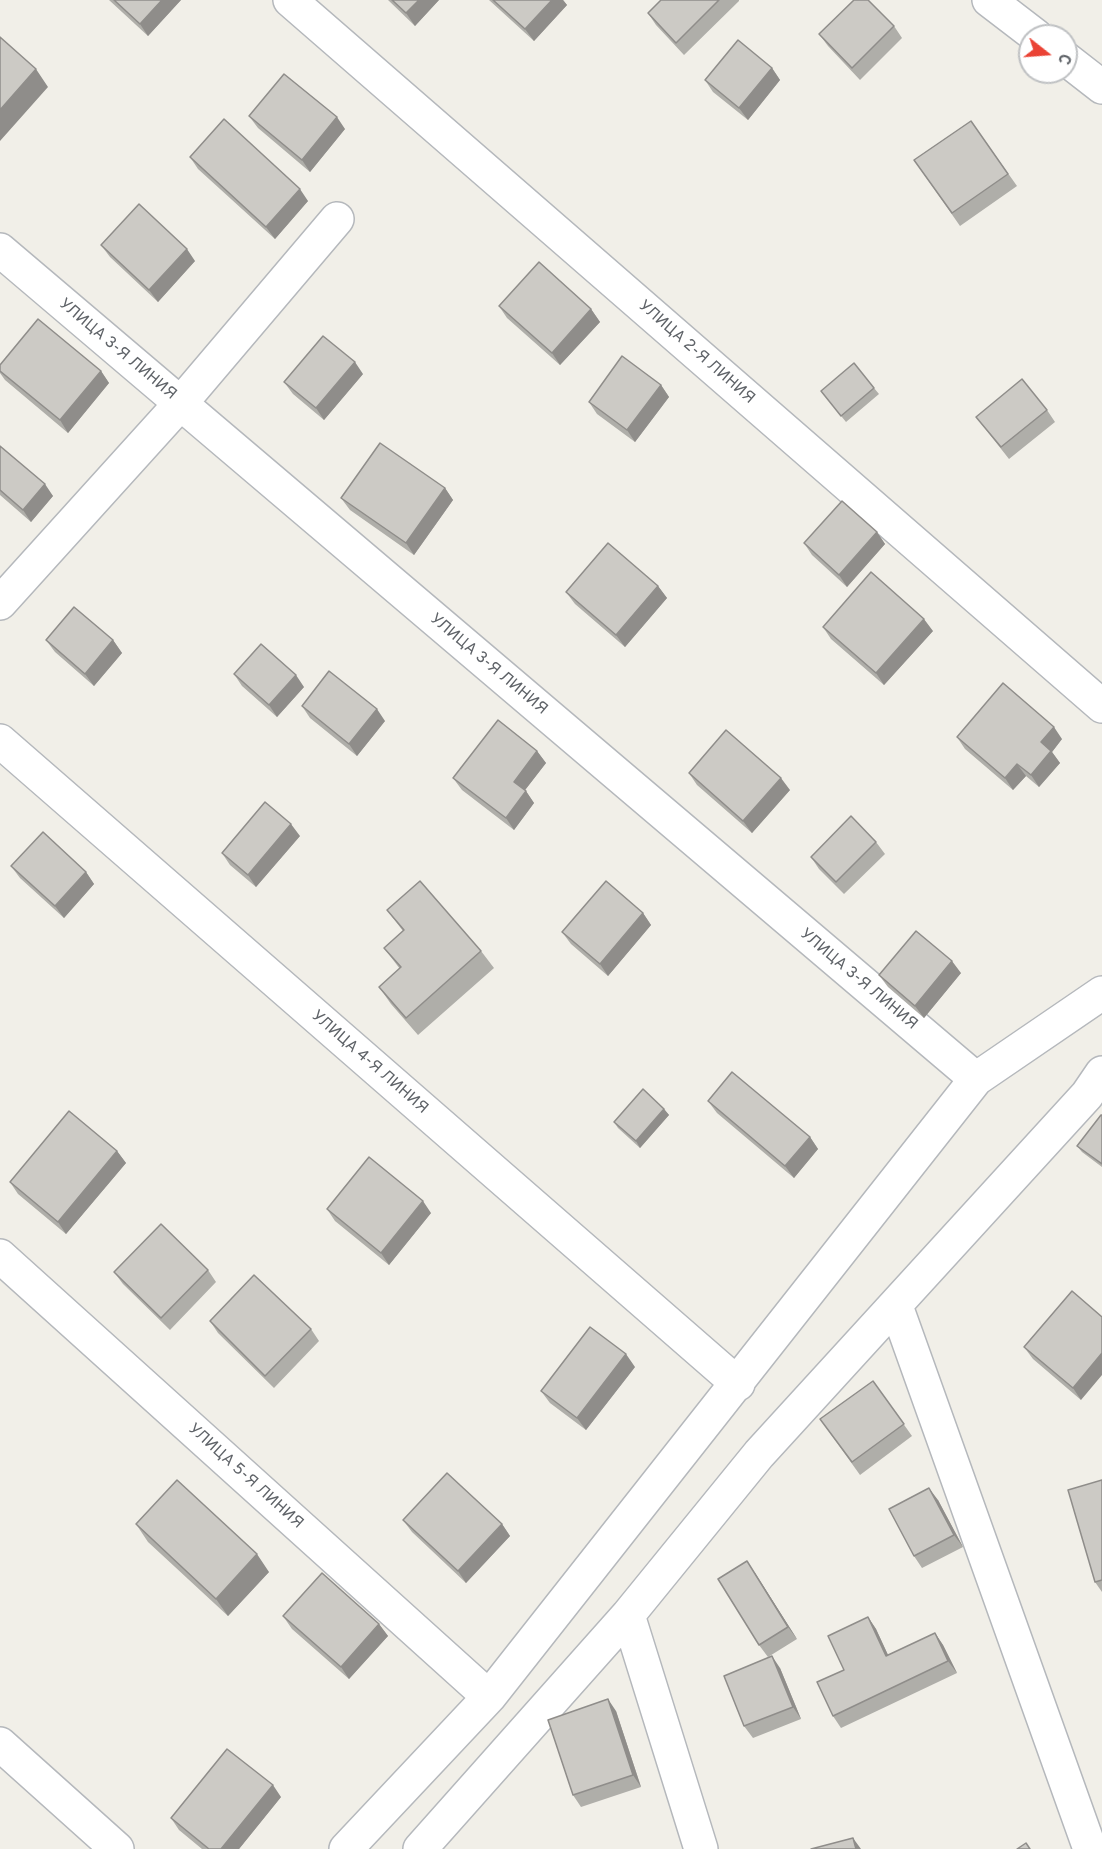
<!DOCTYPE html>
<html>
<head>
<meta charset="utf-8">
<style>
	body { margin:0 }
	#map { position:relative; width:1102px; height:1849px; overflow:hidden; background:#f1efe8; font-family:Overpass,sans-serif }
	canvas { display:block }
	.north { position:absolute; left:1018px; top:24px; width:60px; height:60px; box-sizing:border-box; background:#fff; border:2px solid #bfc1c3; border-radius:50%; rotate:107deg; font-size:16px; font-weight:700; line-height:24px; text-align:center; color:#5f6368 }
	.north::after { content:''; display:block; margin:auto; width:21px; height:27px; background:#ea4335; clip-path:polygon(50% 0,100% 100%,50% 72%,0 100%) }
</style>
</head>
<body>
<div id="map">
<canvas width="1102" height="1849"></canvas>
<div class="north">С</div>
</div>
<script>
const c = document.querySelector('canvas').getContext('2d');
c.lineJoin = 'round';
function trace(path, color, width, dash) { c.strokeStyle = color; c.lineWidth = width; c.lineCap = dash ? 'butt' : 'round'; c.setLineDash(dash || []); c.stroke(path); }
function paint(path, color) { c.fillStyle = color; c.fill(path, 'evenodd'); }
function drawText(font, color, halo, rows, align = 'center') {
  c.font = font + ' Overpass,sans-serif'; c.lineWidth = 5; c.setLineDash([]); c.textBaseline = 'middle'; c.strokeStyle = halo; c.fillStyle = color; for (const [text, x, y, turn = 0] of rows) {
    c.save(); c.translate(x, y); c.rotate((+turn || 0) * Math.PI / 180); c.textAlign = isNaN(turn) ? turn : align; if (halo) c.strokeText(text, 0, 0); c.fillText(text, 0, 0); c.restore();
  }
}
const minor = new Path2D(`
	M 290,0 L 1102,706
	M 989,0 L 1036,36
	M 1066,59 L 1102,87
	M 0,250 L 976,1079
	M 0,603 L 180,404 L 337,219
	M 0,741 L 738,1384
	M 0,1256 L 489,1697
	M 896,1306 L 1090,1849
	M 628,1615 L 701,1849
	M 0,1744 L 117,1849
	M 346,1849 L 489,1697 L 976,1079 L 1102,993
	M 420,1849 L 628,1615 L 759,1454 L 1087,1095 L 1102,1073`);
const wall = new Path2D(`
	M 109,0 L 181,0 L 148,36 Z
	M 388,0 L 439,0 L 415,26 Z
	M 489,0 L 563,0 L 567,5 L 534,41 Z
	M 661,0 L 739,0 L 739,1 L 684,55 L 656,25 L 648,13 Z
	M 894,26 L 902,38 L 860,80 L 828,46 L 819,34 Z
	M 772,68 L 780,80 L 748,120 L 713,92 L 705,80 Z
	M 249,116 L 345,129 L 310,172 L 258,128 Z
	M 971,121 L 1017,186 L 960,226 L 914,160 Z
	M 190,157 L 308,201 L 275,239 L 198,169 Z
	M 101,245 L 195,261 L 158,302 L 110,257 Z
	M 499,306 L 591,309 L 600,322 L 560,365 L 507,318 Z
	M 0,365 L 101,371 L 109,383 L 68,433 L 5,380 L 0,373 Z
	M 363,374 L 324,420 L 293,394 L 284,382 Z
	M 661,385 L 669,397 L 635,442 L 597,414 L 589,402 Z
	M 874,388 L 879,394 L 846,422 L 821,391 Z
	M 1047,410 L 1055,422 L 1009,459 L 976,417 Z
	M 0,446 L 53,496 L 31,522 L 0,495 Z
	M 445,488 L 453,500 L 414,555 L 350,510 L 341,498 Z
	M 877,532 L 885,544 L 847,587 L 812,555 L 804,543 Z
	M 658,586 L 667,598 L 625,647 L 575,604 L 566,592 Z
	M 823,627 L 933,631 L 884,685 L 831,639 Z
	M 46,640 L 113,640 L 122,653 L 94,686 L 55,652 Z
	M 234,674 L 304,687 L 277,717 L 242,686 Z
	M 302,706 L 385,721 L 357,756 L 310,718 Z
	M 957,737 L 1062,739 L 1052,752 L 1060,763 L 1039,787 L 1026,776 L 1013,790 L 965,749 Z
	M 537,751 L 546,763 L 525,790 L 534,803 L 514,830 L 462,790 L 453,778 Z
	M 689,773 L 790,790 L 752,833 L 697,785 Z
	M 300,836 L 256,887 L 230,865 L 222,853 Z
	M 876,842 L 885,854 L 844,894 L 819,869 L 811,857 Z
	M 11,866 L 86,872 L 94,884 L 64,918 L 20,878 Z
	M 387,910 L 481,951 L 494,968 L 418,1035 L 391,1004 L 379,987 L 400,969 L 384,948 L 403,931 Z
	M 643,913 L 651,925 L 608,976 L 571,944 L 562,932 Z
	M 961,973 L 924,1018 L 888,987 L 879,975 Z
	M 708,1101 L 810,1137 L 818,1149 L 794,1178 L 717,1113 Z
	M 664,1109 L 669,1115 L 640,1148 L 618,1128 L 614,1122 Z
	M 1102,1115 L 1102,1167 L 1082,1152 L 1077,1146 Z
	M 117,1151 L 126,1163 L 66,1234 L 18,1194 L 10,1182 Z
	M 327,1209 L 431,1213 L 389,1265 L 335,1221 Z
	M 208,1270 L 216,1282 L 170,1330 L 123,1284 L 114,1272 Z
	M 1072,1291 L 1081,1400 L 1033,1359 L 1024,1347 Z
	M 210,1321 L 311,1329 L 319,1341 L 274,1388 L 218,1333 Z
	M 635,1367 L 586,1430 L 550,1403 L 541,1391 Z
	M 873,1381 L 912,1436 L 860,1475 L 820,1419 Z
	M 1102,1480 L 1102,1592 L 1095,1582 Z
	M 938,1500 L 963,1547 L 922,1568 L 914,1556 Z
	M 403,1520 L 502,1524 L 510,1536 L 466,1583 L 412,1532 Z
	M 136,1524 L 269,1572 L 228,1616 L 148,1542 Z
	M 755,1573 L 797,1639 L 768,1657 L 759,1645 Z
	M 283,1616 L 379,1624 L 388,1636 L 349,1679 L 292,1629 Z
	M 868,1617 L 876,1629 L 888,1655 L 935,1633 L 943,1645 L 957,1673 L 841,1728 L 833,1716 L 844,1670 Z
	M 780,1668 L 801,1719 L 753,1738 L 744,1726 Z
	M 616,1711 L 641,1787 L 581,1807 L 573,1795 Z
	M 281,1797 L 239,1849 L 202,1849 L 179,1830 L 171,1818 Z`);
const shadedWall = new Path2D(`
	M 162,0 L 181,0 L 148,36 L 140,24 Z
	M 419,0 L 439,0 L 415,26 L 406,13 Z
	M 552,0 L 563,0 L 567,5 L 534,41 L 525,29 Z
	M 772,68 L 780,80 L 748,120 L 739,108 Z
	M 36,69 L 48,87 L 0,141 L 0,110 Z
	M 337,117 L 345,129 L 310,172 L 302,160 Z
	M 300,189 L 308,201 L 275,239 L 266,227 Z
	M 187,249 L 195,261 L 158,302 L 149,290 Z
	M 591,309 L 600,322 L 560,365 L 552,353 Z
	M 355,362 L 363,374 L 324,420 L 316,408 Z
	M 101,371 L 109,383 L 68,433 L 60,420 Z
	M 661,385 L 669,397 L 635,442 L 627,430 Z
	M 45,484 L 53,496 L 31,522 L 23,510 Z
	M 445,488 L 453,500 L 414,555 L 406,543 Z
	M 877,532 L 885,544 L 847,587 L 839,575 Z
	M 658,586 L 667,598 L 625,647 L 616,635 Z
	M 924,619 L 933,631 L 884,685 L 876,673 Z
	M 113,640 L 122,653 L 94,686 L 85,674 Z
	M 296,675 L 304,687 L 277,717 L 269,705 Z
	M 377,709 L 385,721 L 357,756 L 349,744 Z
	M 1054,727 L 1062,739 L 1052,752 L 1060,763 L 1039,787 L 1031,775 L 1041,742 Z
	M 537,751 L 546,763 L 522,794 L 514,782 Z
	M 1017,764 L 1026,776 L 1013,790 L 1005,778 Z
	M 781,778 L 790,790 L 752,833 L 743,821 Z
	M 526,791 L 534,803 L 514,830 L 506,818 Z
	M 291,824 L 300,836 L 256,887 L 248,875 Z
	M 86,872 L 94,884 L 64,918 L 55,906 Z
	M 643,913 L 651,925 L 608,976 L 600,964 Z
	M 952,961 L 961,973 L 924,1018 L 915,1006 Z
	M 664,1109 L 669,1115 L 640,1148 L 636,1141 Z
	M 810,1137 L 818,1149 L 794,1178 L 785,1166 Z
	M 117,1151 L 126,1163 L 66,1234 L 58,1222 Z
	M 423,1201 L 431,1213 L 389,1265 L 381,1253 Z
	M 1102,1353 L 1102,1375 L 1081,1400 L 1073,1388 Z
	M 626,1354 L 635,1367 L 586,1430 L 577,1418 Z
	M 929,1488 L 938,1500 L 963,1547 L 954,1535 Z
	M 502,1524 L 510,1536 L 466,1583 L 458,1571 Z
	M 257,1554 L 269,1572 L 228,1616 L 216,1599 Z
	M 747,1561 L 755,1573 L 797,1639 L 788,1627 Z
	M 868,1617 L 876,1629 L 894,1668 L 886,1656 Z
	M 379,1624 L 388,1636 L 349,1679 L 341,1667 Z
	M 935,1633 L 943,1645 L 957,1673 L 948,1661 Z
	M 772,1656 L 780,1668 L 801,1719 L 793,1707 Z
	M 608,1699 L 616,1711 L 641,1787 L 633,1775 Z
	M 273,1785 L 281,1797 L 239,1849 L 221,1849 Z
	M 853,1838 L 861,1849 L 856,1849 Z`);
const building = new Path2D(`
	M 114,0 L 162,0 L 140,24 Z
	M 392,0 L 419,0 L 406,13 Z
	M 493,0 L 552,0 L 525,29 Z
	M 661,0 L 719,0 L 676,43 L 648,13 Z
	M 854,0 L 868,0 L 894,26 L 852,68 L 819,34 Z
	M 0,37 L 36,69 L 0,110 Z
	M 738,40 L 772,68 L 739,108 L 705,80 Z
	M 284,74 L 337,117 L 302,160 L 249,116 Z
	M 224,119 L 300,189 L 266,227 L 190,157 Z
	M 971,121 L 1008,174 L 952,213 L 914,160 Z
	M 139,204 L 187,249 L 149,290 L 101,245 Z
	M 539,262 L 591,309 L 552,353 L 499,306 Z
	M 38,319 L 101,371 L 60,420 L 0,371 L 0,365 Z
	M 323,336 L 355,362 L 316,408 L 284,382 Z
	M 622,356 L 661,385 L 627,430 L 589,402 Z
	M 854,363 L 874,388 L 841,416 L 821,391 Z
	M 1022,379 L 1047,410 L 1001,447 L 976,417 Z
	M 380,443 L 445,488 L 406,543 L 341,498 Z
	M 0,446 L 45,484 L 23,510 L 0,490 Z
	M 842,501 L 877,532 L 839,575 L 804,543 Z
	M 608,543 L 658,586 L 616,635 L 566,592 Z
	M 871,572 L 924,619 L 876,673 L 823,627 Z
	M 74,607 L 113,640 L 85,674 L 46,640 Z
	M 261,644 L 296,675 L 269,705 L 234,674 Z
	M 329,671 L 377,709 L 349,744 L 302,706 Z
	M 1003,683 L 1054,727 L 1041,742 L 1051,751 L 1031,775 L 1017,764 L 1005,778 L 957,737 Z
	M 498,720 L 537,751 L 514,782 L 526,791 L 506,818 L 453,778 Z
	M 726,730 L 781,778 L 743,821 L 689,773 Z
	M 265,802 L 291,824 L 248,875 L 222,853 Z
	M 851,816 L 876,842 L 836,882 L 811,857 Z
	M 43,832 L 86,872 L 55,906 L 11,866 Z
	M 420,881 L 481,951 L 406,1018 L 379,987 L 401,967 L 384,948 L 404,930 L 387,910 Z
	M 606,881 L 643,913 L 600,964 L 562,932 Z
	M 916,931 L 952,961 L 915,1006 L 879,975 Z
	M 732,1072 L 810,1137 L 785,1166 L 708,1101 Z
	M 643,1089 L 664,1109 L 636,1141 L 614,1122 Z
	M 69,1111 L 117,1151 L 58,1222 L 10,1182 Z
	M 1101,1115 L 1102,1115 L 1102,1164 L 1077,1146 Z
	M 369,1157 L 423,1201 L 381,1253 L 327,1209 Z
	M 161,1224 L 208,1270 L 161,1318 L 114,1272 Z
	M 254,1275 L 311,1329 L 265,1376 L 210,1321 Z
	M 1072,1291 L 1102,1317 L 1102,1353 L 1073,1388 L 1024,1347 Z
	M 590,1327 L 626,1354 L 577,1418 L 541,1391 Z
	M 873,1381 L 904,1424 L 852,1462 L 820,1419 Z
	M 447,1473 L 502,1524 L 458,1571 L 403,1520 Z
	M 177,1480 L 257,1554 L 216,1599 L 136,1524 Z
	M 1102,1480 L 1102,1580 L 1095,1582 L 1068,1490 Z
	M 929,1488 L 954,1535 L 914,1556 L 889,1509 Z
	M 747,1561 L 788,1627 L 759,1645 L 718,1579 Z
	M 322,1573 L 379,1624 L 341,1667 L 283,1616 Z
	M 868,1617 L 886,1656 L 935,1633 L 948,1661 L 833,1716 L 817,1682 L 844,1670 L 828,1636 Z
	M 772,1656 L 793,1707 L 744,1726 L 724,1676 Z
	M 608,1699 L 633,1775 L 573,1795 L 548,1720 Z
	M 227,1749 L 273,1785 L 221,1849 L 209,1849 L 171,1818 Z
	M 853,1838 L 856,1849 L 811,1849 Z
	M 1026,1843 L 1030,1849 L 1017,1849 Z`);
const streetNames = [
	["УЛИЦА 3-Я ЛИНИЯ",117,350,40],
	["УЛИЦА 2-Я ЛИНИЯ",696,353,41],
	["УЛИЦА 3-Я ЛИНИЯ",488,665,40],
	["УЛИЦА 3-Я ЛИНИЯ",858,980,40],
	["УЛИЦА 4-Я ЛИНИЯ",369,1063,41],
	["УЛИЦА 5-Я ЛИНИЯ",245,1477,42]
];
trace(minor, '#b5b8bc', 36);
trace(minor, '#fff', 33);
paint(wall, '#afaea9');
paint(shadedWall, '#8f8d8a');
paint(building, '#cccac5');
trace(building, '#8f8d8a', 1.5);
drawText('16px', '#5f6368', '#fff', streetNames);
</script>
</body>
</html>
